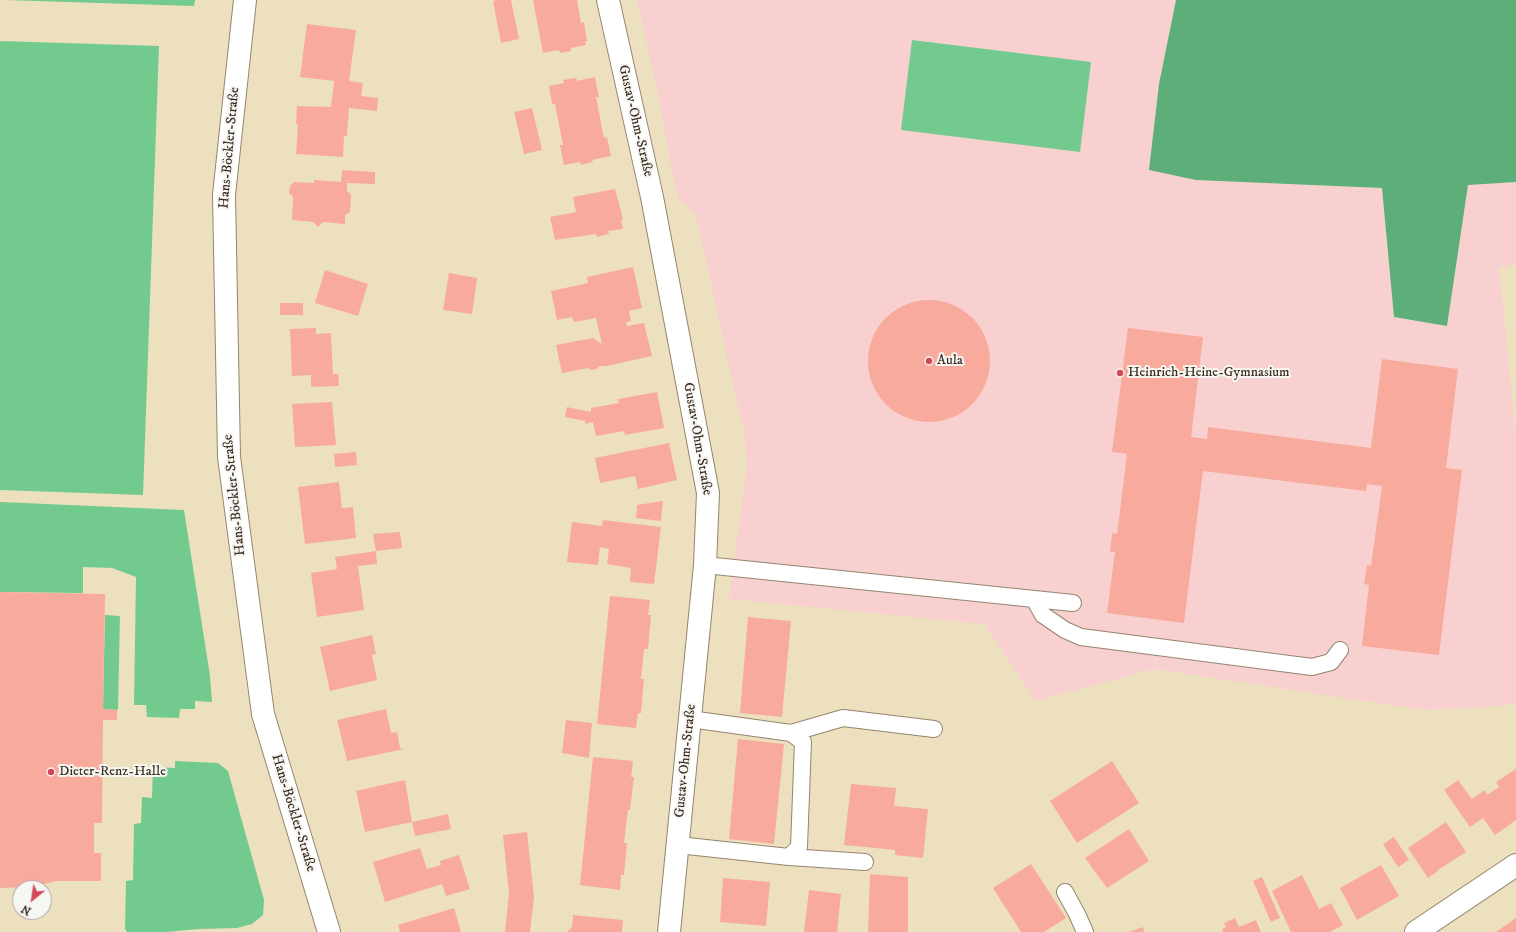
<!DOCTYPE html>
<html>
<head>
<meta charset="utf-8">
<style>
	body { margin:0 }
	#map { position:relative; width:1516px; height:932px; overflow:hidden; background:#ede0bf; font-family:"IM FELL DW Pica",serif }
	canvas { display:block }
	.north { position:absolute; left:12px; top:880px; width:40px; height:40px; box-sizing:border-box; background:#f6f6f2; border:1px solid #aba49d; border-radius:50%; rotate:210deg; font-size:11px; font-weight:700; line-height:16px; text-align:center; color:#3b2a1e }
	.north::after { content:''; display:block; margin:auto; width:14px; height:18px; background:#d1495b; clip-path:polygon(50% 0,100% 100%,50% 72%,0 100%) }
</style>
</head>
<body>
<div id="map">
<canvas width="1516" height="932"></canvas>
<div class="north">N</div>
</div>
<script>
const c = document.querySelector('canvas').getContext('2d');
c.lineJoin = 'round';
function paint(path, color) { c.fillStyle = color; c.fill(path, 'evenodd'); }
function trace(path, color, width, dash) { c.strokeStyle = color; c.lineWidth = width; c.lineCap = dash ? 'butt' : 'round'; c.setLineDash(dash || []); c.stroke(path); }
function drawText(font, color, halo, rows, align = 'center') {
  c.font = font + ' "IM FELL DW Pica",serif'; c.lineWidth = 4; c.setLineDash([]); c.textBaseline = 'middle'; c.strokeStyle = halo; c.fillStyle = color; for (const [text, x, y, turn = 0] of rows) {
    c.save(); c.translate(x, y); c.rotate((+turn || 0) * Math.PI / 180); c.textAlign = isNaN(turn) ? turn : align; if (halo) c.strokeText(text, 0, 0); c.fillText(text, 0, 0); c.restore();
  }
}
const built = new Path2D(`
	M 637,0 L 1176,0 L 1159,84 L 1149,170 L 1196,180 L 1382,188 L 1394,316 L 1447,326 L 1468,185 L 1516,182 L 1516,264 L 1499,267 L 1516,438 L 1516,704 L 1489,707 L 1424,710 L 1154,669 L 1036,701 L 984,624 L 729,599 L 747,467 L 744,424 L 741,421 L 696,215 L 679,199 L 674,181 L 658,93 Z`);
const green = new Path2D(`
	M 5,0 L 195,0 L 194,6 Z
	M 912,40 L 1091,62 L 1080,152 L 901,130 Z
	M 0,41 L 159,46 L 143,495 L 0,490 Z
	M 0,502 L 184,510 L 210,676 L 212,702 L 195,701 L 195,709 L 180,709 L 179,718 L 147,717 L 146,705 L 134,705 L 136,577 L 112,568 L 83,567 L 83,593 L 0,592 Z
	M 105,615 L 120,616 L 118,709 L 117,710 L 103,709 Z
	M 175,761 L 218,763 L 228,771 L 264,900 L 263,915 L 252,924 L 237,928 L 199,929 L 166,932 L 127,932 L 125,929 L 126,881 L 133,880 L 134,824 L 141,823 L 142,797 L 152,798 L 153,767 L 175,768 Z`);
const forest = new Path2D(`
	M 1176,0 L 1516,0 L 1516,182 L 1468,185 L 1447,326 L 1394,317 L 1382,188 L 1196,180 L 1149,170 L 1159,84 Z`);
const building = new Path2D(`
	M 496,0 L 511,0 L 519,39 L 501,43 L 493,1 Z
	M 533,0 L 577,0 L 581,23 L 584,22 L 587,41 L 585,42 L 586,45 L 571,48 L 571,51 L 560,53 L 559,50 L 543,53 Z
	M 307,24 L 356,30 L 349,81 L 363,83 L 361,96 L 378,98 L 377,111 L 349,108 L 347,136 L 344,136 L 343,157 L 296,154 L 298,125 L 296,124 L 297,106 L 331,107 L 334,81 L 300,77 Z
	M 595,77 L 599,97 L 596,97 L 604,138 L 607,137 L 611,156 L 592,160 L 593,162 L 581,165 L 580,162 L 564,165 L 560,145 L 563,145 L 559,125 L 555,104 L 552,104 L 549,86 L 564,83 L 563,80 L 576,78 L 577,81 Z
	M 532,108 L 542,150 L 524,154 L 514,112 Z
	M 342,170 L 375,172 L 375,184 L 347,183 L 347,191 L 351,195 L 350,212 L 345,215 L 345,224 L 323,222 L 318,227 L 313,222 L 292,220 L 293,197 L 289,193 L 290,186 L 294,182 L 314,183 L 314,180 L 341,182 Z
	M 615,189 L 623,219 L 621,220 L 623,229 L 608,231 L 609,234 L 597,237 L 596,234 L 555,240 L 550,217 L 576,212 L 573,197 Z
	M 633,267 L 642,308 L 629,311 L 631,321 L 626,322 L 627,326 L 644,323 L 652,356 L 606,366 L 599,366 L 597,369 L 591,370 L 588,368 L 562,373 L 556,345 L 593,338 L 602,344 L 596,318 L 574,322 L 572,317 L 557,320 L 551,291 L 588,283 L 587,277 Z
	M 325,270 L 368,284 L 358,316 L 315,303 Z
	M 449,273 L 477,278 L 472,314 L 443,310 Z
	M868 361a61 61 0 1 1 122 0a61 61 0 1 1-122 0Z
	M 280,303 L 303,303 L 303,315 L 280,315 Z
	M 316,328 L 316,334 L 331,333 L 333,374 L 338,374 L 339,386 L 311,387 L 311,375 L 292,376 L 290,329 Z
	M 1128,328 L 1203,337 L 1191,437 L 1207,439 L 1208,427 L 1371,448 L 1382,359 L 1458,369 L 1446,468 L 1462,470 L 1439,655 L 1362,646 L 1369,585 L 1364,584 L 1367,565 L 1371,566 L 1382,486 L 1367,484 L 1366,491 L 1203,471 L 1184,623 L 1107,613 L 1115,552 L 1110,552 L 1112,533 L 1117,534 L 1127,454 L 1112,452 Z
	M 657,392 L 664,428 L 625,435 L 624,431 L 596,436 L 593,422 L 585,424 L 585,421 L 565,417 L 567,407 L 591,412 L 591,408 L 619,403 L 618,399 Z
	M 332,402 L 336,445 L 295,447 L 292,404 Z
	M 669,443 L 677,480 L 638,489 L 635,476 L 600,483 L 595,458 Z
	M 356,452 L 357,465 L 335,467 L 334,454 Z
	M 339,482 L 342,508 L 353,507 L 356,538 L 305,544 L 298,487 Z
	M 663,501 L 661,521 L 636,518 L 637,505 Z
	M 603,520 L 661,527 L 654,584 L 630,582 L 631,568 L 607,564 L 609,549 L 600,547 L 598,565 L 567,562 L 572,522 L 602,526 Z
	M 400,532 L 402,548 L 376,551 L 373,534 Z
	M 376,551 L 377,564 L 358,566 L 364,610 L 317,617 L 311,573 L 337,569 L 335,557 Z
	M 0,592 L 105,594 L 103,709 L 117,710 L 117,720 L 103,720 L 102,823 L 94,823 L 94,853 L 101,853 L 101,881 L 57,881 L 32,887 L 0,888 Z
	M 610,596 L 650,600 L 648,615 L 651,615 L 648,649 L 644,649 L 641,679 L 644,679 L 641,713 L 638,713 L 636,728 L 597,724 Z
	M 748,617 L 791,621 L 782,717 L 740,713 Z
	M 372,635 L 376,654 L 372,655 L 377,680 L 330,691 L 320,647 Z
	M 386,709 L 391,733 L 397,732 L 400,748 L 404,749 L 347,761 L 337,720 Z
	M 566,720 L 592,723 L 589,758 L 562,753 Z
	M 738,739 L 784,744 L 774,844 L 729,839 Z
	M 593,757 L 633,761 L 631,777 L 634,777 L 630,810 L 628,810 L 624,843 L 627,843 L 624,875 L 621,875 L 620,890 L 580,885 Z
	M 1112,761 L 1139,803 L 1077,843 L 1050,801 Z
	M 1516,769 L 1516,820 L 1495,835 L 1483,818 L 1470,827 L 1444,790 L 1458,780 L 1472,799 L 1485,790 L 1487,795 L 1499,787 L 1496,782 Z
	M 405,780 L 412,822 L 365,832 L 356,791 Z
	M 851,784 L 896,788 L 894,806 L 928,809 L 923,858 L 895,855 L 895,850 L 844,845 Z
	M 448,814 L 451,829 L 415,836 L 412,822 Z
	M 1446,822 L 1466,852 L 1438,870 L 1438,871 L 1428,878 L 1408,848 Z
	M 1129,829 L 1149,861 L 1107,888 L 1085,858 Z
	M 527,832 L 534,897 L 530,932 L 505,932 L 509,894 L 503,835 Z
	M 1394,837 L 1409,860 L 1398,867 L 1383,844 Z
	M 420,848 L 427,869 L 441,865 L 440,861 L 459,855 L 470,889 L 446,896 L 442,884 L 385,902 L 373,862 Z
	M 1031,864 L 1066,918 L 1044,932 L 1021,932 L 993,888 Z
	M 1381,865 L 1399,896 L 1357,920 L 1340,888 Z
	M 870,874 L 908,877 L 908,932 L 868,932 Z
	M 1302,875 L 1319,909 L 1331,903 L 1343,925 L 1330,932 L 1291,932 L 1272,891 Z
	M 1262,877 L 1280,918 L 1271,922 L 1253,881 Z
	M 723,878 L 770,882 L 766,926 L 720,922 Z
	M 809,890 L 841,894 L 837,932 L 804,932 Z
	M 454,908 L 461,932 L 400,932 L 398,925 Z
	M 573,915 L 623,920 L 622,932 L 567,932 L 572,927 Z
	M 1235,918 L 1239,927 L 1256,920 L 1261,932 L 1223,932 L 1222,929 L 1226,927 L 1224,923 Z
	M 1516,918 L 1516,932 L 1496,932 Z
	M 1143,927 L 1144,932 L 1129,932 Z`);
const service = new Path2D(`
	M 705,565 L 1073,603
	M 1034,599 L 1043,615 L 1065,630 L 1081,637 L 1312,667 L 1331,662 L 1340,650
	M 690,719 L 791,733 L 843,718 L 934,729
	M 678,845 L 789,857 L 799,847 L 803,742 L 791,733
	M 789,857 L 865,862
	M 1065,892 L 1077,914 L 1085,932`);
const minor = new Path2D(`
	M 608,0 L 652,197 L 708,493 L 705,565 L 669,932
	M 1416,932 L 1516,865`);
const secondary = new Path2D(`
	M 245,0 L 224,195 L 229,457 L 263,714 L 329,932`);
const markers = [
	[929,361,4,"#d1495b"],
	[1120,373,4,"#d1495b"],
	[51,772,4,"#d1495b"]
];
const streetNames = [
	["Gustav-Ohm-Straße",635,121,77],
	["Hans-Böckler-Straße",230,148,-85],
	["Gustav-Ohm-Straße",697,439,80],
	["Hans-Böckler-Straße",235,495,-96],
	["Gustav-Ohm-Straße",686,761,-84],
	["Hans-Böckler-Straße",293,813,73]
];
const poiNames = [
	["Aula",937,361],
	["Heinrich-Heine-Gymnasium",1128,373],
	["Dieter-Renz-Halle",59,772]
];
paint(built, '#f7d0cf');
paint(green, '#73ca8e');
paint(forest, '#5eae79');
paint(building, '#f8ab9c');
trace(service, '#94856e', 18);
trace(minor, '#94856e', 24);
trace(secondary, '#94856e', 24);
trace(service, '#fff', 16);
trace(minor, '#fff', 22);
trace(secondary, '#fff', 22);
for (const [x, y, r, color] of markers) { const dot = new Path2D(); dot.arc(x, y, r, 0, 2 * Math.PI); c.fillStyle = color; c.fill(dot); trace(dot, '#f6f6f2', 1.5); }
drawText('14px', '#3b2a1e', '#f6f6f2', streetNames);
drawText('14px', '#3b2a1e', '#f6f6f2', poiNames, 'left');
</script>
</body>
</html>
